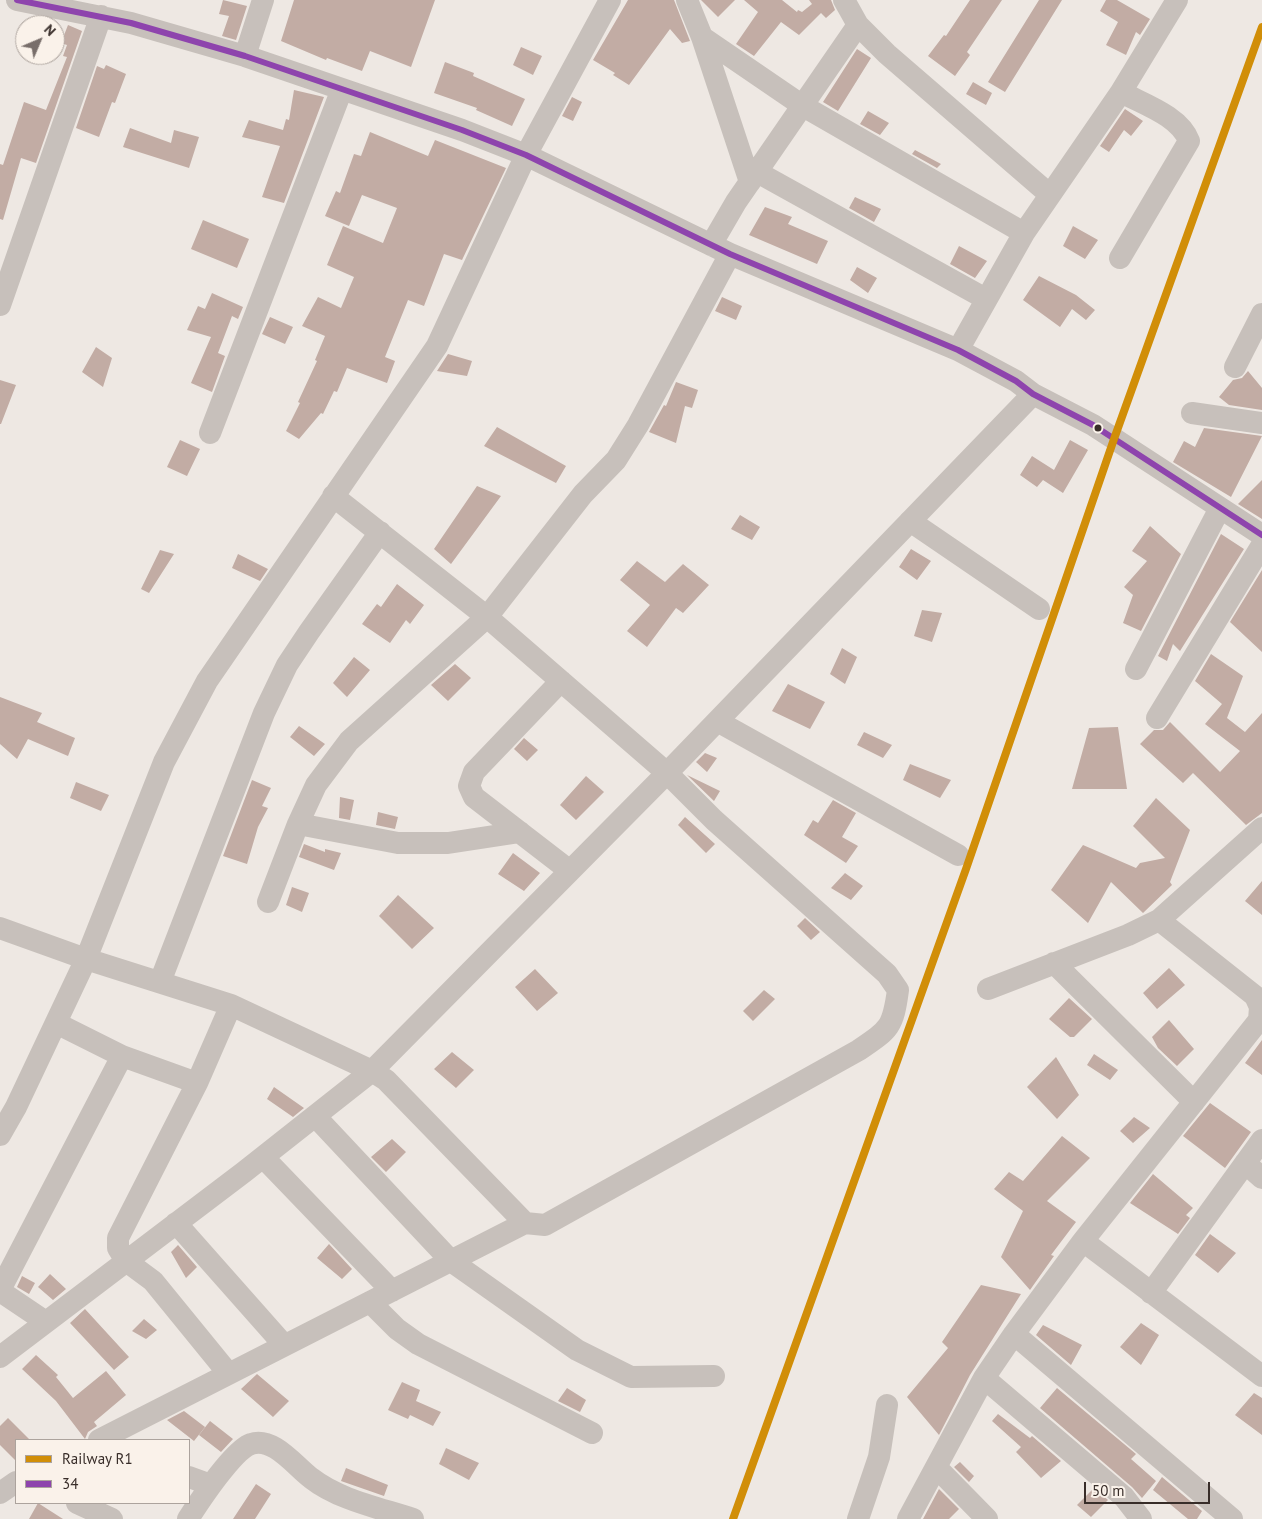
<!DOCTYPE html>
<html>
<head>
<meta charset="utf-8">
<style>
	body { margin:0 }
	#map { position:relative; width:1262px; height:1519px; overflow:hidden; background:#eee8e3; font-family:"PT Sans",sans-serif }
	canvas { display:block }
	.legend { position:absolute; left:15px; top:1439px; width:175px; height:65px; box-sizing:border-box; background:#faf2ea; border:1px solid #aca39d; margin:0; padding:6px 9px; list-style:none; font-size:15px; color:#382d29 }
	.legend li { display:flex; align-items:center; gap:10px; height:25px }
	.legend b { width:25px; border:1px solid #aca39d }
	.north { position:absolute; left:15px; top:15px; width:50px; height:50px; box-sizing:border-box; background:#faf2ea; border:1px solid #aca39d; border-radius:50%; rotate:45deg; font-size:14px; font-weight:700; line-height:20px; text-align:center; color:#382d29 }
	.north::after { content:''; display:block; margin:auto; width:18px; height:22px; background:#786e6a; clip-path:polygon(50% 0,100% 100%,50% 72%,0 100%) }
	.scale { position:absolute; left:1084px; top:1482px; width:126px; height:22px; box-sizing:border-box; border:2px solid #382d29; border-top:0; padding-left:6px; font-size:15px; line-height:18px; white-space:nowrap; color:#382d29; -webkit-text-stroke:4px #faf2ea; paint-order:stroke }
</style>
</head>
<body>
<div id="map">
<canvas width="1262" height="1519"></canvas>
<ul class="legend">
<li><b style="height:6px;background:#d18e08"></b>Railway R1</li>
<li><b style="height:6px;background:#8e44ad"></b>34</li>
</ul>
<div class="north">N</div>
<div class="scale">50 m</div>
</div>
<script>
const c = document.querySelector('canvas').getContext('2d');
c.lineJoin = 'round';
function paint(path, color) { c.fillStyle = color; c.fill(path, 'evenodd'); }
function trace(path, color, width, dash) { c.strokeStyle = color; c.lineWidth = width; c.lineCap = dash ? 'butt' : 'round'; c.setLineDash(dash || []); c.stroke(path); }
const building = new Path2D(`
	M 223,0 L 247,6 L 236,40 L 222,36 L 229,16 L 219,14 Z
	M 294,0 L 435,0 L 411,67 L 370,51 L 362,71 L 327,58 L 326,60 L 281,41 Z
	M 628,0 L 674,0 L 690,41 L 682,43 L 670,29 L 629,85 L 613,75 L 615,73 L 593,60 Z
	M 701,0 L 735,0 L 718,17 Z
	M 744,0 L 782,0 L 797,12 L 798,10 L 802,12 L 812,4 L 809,0 L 831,0 L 835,10 L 826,18 L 821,13 L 799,35 L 781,22 L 754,56 L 736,44 L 758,12 Z
	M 970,0 L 1002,0 L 967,52 L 970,55 L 955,76 L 928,56 L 944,35 L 946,36 Z
	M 1039,0 L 1062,0 L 1005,92 L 988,82 Z
	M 1106,0 L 1117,0 L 1150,19 L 1140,35 L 1136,32 L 1126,55 L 1106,45 L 1118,22 L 1100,11 Z
	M 68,25 L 82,31 L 36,163 L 21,158 L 3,220 L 0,219 L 0,164 L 3,165 L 24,102 L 46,110 L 67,57 L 63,56 L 67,45 L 61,43 Z
	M 521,47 L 542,56 L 533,75 L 513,65 Z
	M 857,49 L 871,58 L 838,111 L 823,102 Z
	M 445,62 L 474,73 L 473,76 L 525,99 L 512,126 L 476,110 L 477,108 L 434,93 Z
	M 106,65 L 126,74 L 115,103 L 112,102 L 99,137 L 76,128 L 97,66 L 104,69 Z
	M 973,82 L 992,93 L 986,105 L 966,94 Z
	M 294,90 L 324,97 L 284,203 L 262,197 L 280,146 L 242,137 L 249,120 L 283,130 L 286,119 L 289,120 Z
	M 572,97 L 582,102 L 573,121 L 562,116 Z
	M 1125,109 L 1143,121 L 1131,136 L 1124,130 L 1109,152 L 1100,146 Z
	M 868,111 L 889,123 L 880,135 L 860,124 Z
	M 130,128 L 171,143 L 174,130 L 199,137 L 189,168 L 123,147 Z
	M 370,132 L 428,156 L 435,140 L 506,168 L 462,260 L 444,254 L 424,306 L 408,300 L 385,357 L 395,361 L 387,383 L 347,368 L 337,392 L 334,391 L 323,414 L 321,413 L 299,439 L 286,431 L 300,403 L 298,402 L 317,361 L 315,360 L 325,336 L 302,326 L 318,297 L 341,308 L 354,277 L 327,265 L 343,226 L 383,243 L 397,208 L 362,195 L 349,226 L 325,216 L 336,191 L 340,193 L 354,154 L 361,156 Z
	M 915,150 L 941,164 L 937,168 L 912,154 Z
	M 855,197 L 881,209 L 874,222 L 849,208 Z
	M 765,207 L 792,217 L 788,224 L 828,241 L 817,264 L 749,235 Z
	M 203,220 L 249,239 L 237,268 L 191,249 Z
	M 1073,226 L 1098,240 L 1085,259 L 1063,246 Z
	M 959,246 L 987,261 L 975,278 L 950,264 Z
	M 857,267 L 877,278 L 868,293 L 850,280 Z
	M 1039,276 L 1076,295 L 1095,310 L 1086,320 L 1072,309 L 1060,327 L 1023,300 Z
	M 212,293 L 243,307 L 238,319 L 232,316 L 218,353 L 225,356 L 212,392 L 191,383 L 211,337 L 187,330 L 198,306 L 205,309 Z
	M 722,297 L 742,306 L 736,320 L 715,311 Z
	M 270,317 L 293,327 L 285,344 L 262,334 Z
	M 96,347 L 112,358 L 103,387 L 82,372 Z
	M 448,354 L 472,361 L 467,376 L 437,371 Z
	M 1248,371 L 1262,388 L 1262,410 L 1229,405 L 1219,397 L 1233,380 L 1242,378 Z
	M 0,380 L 16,385 L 1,424 L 0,424 Z
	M 676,382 L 698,390 L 692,408 L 685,406 L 676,443 L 649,432 L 664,405 L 666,406 Z
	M 497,427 L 566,466 L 556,483 L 484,446 Z
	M 1204,428 L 1262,436 L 1231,497 L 1173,462 L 1184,441 L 1195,447 Z
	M 180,440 L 200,449 L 187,476 L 167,467 Z
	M 1070,440 L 1088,450 L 1063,493 L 1043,480 L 1037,487 L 1020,475 L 1032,456 L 1054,470 Z
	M 1262,480 L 1262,519 L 1238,504 Z
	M 477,486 L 501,496 L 451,564 L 434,549 Z
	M 740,515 L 760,527 L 752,540 L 731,529 Z
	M 1150,526 L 1181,554 L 1141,631 L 1123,623 L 1133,595 L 1124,587 L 1147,561 L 1132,551 Z
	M 1221,534 L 1244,549 L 1180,651 L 1173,644 L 1167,661 L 1158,656 Z
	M 911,549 L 931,561 L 917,580 L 899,567 Z
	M 160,550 L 174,554 L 149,593 L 141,589 Z
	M 238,554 L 268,569 L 260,581 L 232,568 Z
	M 637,561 L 665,582 L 683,564 L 709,585 L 683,613 L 676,608 L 647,647 L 627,631 L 650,605 L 620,580 Z
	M 1262,570 L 1262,652 L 1230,622 Z
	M 397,584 L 424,605 L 410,624 L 406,620 L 390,643 L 362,624 L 377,604 L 381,607 Z
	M 922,610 L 942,613 L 932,642 L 914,636 Z
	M 842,648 L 857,657 L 845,684 L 830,674 Z
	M 1211,654 L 1243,676 L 1227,718 L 1245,732 L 1262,713 L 1262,813 L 1246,825 L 1193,773 L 1183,783 L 1140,744 L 1154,730 L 1163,730 L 1170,722 L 1220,772 L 1240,751 L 1205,724 L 1222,704 L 1195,681 Z
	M 354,657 L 370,670 L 347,697 L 333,683 Z
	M 455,664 L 471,678 L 448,701 L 431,685 Z
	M 788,684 L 825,702 L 810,729 L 772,711 Z
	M 0,697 L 42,713 L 37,722 L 75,738 L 68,756 L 28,739 L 17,759 L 0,744 Z
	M 299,726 L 325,744 L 314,756 L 290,737 Z
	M 1118,727 L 1127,789 L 1072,789 L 1089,728 Z
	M 864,732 L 892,745 L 883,758 L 857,745 Z
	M 524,738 L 538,750 L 527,761 L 514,749 Z
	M 705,753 L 717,758 L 707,772 L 696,762 Z
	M 910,764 L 951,780 L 940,798 L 903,780 Z
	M 687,775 L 720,791 L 714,801 Z
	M 586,776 L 604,792 L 576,820 L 560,805 Z
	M 252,780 L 271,788 L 262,806 L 268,808 L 258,827 L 247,864 L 223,856 Z
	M 76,782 L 109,795 L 101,811 L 70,798 Z
	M 340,797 L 354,800 L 350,820 L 339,818 Z
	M 1156,798 L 1190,830 L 1170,882 L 1172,885 L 1143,913 L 1111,882 L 1088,923 L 1051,890 L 1083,845 L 1136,868 L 1140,863 L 1165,858 L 1133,826 Z
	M 833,800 L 856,813 L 842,837 L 858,846 L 846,863 L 804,835 L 813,820 L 818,823 Z
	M 378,812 L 398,817 L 395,829 L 376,825 Z
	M 685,817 L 715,844 L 706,853 L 678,825 Z
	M 304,844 L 325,852 L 325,849 L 341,853 L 334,870 L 299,857 Z
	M 513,853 L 540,873 L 524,891 L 498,874 Z
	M 845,873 L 863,886 L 851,900 L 831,888 Z
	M 1262,881 L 1262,915 L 1245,901 Z
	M 292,887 L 309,893 L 302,912 L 286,905 Z
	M 398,895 L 434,928 L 412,949 L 379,916 Z
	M 805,918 L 820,932 L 811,940 L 797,926 Z
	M 1169,968 L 1185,985 L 1157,1009 L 1143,993 Z
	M 535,969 L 558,993 L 537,1011 L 515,987 Z
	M 764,990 L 775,999 L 753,1021 L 743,1011 Z
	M 1069,998 L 1092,1019 L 1074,1037 L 1070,1037 L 1049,1019 Z
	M 1169,1020 L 1194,1049 L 1177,1066 L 1158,1048 L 1152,1037 Z
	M 1262,1040 L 1262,1075 L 1245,1063 Z
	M 452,1052 L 474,1070 L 456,1088 L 434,1069 Z
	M 1094,1054 L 1118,1070 L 1110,1080 L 1087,1065 Z
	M 1056,1057 L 1079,1095 L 1057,1119 L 1027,1087 Z
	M 274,1087 L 304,1108 L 293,1117 L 267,1099 Z
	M 1210,1103 L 1251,1132 L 1225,1168 L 1183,1136 Z
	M 1134,1117 L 1150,1128 L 1133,1143 L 1120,1131 Z
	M 1062,1136 L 1090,1158 L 1047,1201 L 1076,1222 L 1051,1255 L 1054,1256 L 1030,1290 L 1001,1257 L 1023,1211 L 994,1189 L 1009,1172 L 1023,1181 Z
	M 392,1139 L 406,1152 L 386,1172 L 371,1157 Z
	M 1153,1174 L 1193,1208 L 1186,1215 L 1190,1218 L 1178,1234 L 1130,1203 Z
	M 1210,1234 L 1236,1253 L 1218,1273 L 1195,1255 Z
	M 329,1244 L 352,1269 L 342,1279 L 317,1258 Z
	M 178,1245 L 197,1267 L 186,1278 L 171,1252 Z
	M 50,1274 L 66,1289 L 53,1300 L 38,1287 Z
	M 22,1276 L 35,1283 L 29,1294 L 17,1287 Z
	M 981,1285 L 1021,1294 L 970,1375 L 939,1435 L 907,1397 L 948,1348 L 942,1342 Z
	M 85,1309 L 129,1357 L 114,1370 L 70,1323 Z
	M 144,1319 L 157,1330 L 146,1339 L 132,1331 Z
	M 1141,1323 L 1159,1335 L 1141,1365 L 1120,1347 Z
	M 1043,1325 L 1082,1345 L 1071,1365 L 1036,1335 Z
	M 36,1355 L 58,1375 L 56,1377 L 73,1398 L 106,1371 L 126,1395 L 94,1422 L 97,1426 L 88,1432 L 85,1439 L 56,1401 L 22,1369 Z
	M 257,1374 L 289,1401 L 273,1417 L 241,1389 Z
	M 402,1382 L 420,1390 L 416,1401 L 441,1412 L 433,1426 L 410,1415 L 408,1419 L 388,1410 Z
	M 567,1388 L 586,1400 L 580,1412 L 558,1401 Z
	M 1057,1388 L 1136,1454 L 1131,1459 L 1156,1481 L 1142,1498 L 1132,1487 L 1040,1408 Z
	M 1254,1393 L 1262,1398 L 1262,1435 L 1235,1415 Z
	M 184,1411 L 205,1427 L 194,1441 L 167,1420 Z
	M 998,1414 L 1030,1438 L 1032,1436 L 1061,1461 L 1041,1478 L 1016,1452 L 1021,1447 L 992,1421 Z
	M 8,1418 L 30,1440 L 16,1440 L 16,1461 L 0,1445 L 0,1426 Z
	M 210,1421 L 233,1439 L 221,1452 L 199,1435 Z
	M 446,1448 L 479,1463 L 469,1480 L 439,1464 Z
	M 960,1462 L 974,1476 L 969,1482 L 954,1467 Z
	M 346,1468 L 388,1485 L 384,1496 L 341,1481 Z
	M 1162,1477 L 1202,1511 L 1197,1519 L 1188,1519 L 1153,1490 Z
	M 256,1484 L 271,1494 L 255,1519 L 233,1519 Z
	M 1094,1488 L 1108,1500 L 1091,1517 L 1077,1505 Z
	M 939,1489 L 959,1509 L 949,1519 L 923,1519 Z
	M 38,1503 L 63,1519 L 29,1519 Z`);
const minor = new Path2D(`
	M 17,0 L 131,23 L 245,56 L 462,130 L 526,155 L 730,254 L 958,350 L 1016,381 L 1033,394 L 1093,425 L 1262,535
	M 687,0 L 702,37 L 750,182
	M 844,0 L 858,25 L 887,54 L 1049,194
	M 702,37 L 803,106 L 1024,233
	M 245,56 L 263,0
	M 757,172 L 986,299
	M 711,245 L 736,202 L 858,25
	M 1120,258 L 1189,141 C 1180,116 1143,104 1121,92
	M 0,305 L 101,16
	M 958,350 L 1024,233 L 1121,92 L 1177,0
	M 1235,367 L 1262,314
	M 1192,413 L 1262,423
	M 210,433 L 342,89
	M 910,521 L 1039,609
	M 1136,669 L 1220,508
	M 561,681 L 474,772 L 469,786 L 474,797 L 570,871
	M 1157,718 L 1262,545
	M 717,721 L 958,855
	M 298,824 L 398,843 L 448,843 L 520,832
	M 268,902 L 298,824 L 316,785 L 349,741 L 487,617 L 583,494 L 616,460 L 638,425 L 730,254
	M 0,928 L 86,959 L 231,1005 L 372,1071 L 386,1080 L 525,1223 L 545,1225 L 859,1050 C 890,1029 893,1027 898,990 L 887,974 L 714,820 L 667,773 L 487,617 L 333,496
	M 1054,963 L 1194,1102
	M 160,982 L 264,713 L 287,665 L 309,632 L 380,532
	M 988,989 L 1128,935 L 1159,920 L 1262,828
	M 56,1023 L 122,1056 L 197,1083
	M 315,1116 L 451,1261 L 577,1350 L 631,1377 L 714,1376
	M 0,1135 L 16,1107 L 86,959 L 164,762 L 207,681 L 437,346 L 526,155 L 610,0
	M 263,1157 L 392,1291
	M 1245,1163 L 1262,1178
	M 176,1223 L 284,1345
	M 1083,1241 L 1262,1376
	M 0,1290 L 122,1056
	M 0,1291 L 46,1322
	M 1151,1293 L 1262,1140
	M 370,1302 L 397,1329 L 418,1344 L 592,1433
	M 1014,1334 L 1232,1519
	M 0,1357 L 244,1172 L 372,1071 L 667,773 L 1033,394
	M 228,1373 L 153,1281 L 126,1261 L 118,1248 L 118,1238 L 197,1083 L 231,1005
	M 984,1378 L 1124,1497 L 1141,1519
	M 99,1440 L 525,1223
	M 936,1467 L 987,1519
	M 189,1477 L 211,1485
	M 0,1493 L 16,1482
	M 77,1503 L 112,1519
	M 188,1519 C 199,1502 233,1450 251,1444 C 273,1436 295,1466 311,1478 C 339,1500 380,1508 413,1519
	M 858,1519 L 879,1457 L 887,1405
	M 908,1519 L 984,1378 L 1014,1334 L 1083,1241 L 1259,1020 L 1260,1007 L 1255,996 L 1159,920`);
const bus1 = new Path2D(`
	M 17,0 L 131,23 L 245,56 L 462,130 L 526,155 L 730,254 L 958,350 L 1016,381 L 1033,394 L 1093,425 L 1262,535`);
const rail1 = new Path2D(`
	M 733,1519 L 966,869 L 1114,439 L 1262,27`);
const markers = [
	[1098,428,4.5,"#382d29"]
];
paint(building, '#c2aca4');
trace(minor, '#c7c0bb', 22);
trace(bus1, '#8e44ad', 6);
trace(rail1, '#d18e08', 8);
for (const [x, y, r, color] of markers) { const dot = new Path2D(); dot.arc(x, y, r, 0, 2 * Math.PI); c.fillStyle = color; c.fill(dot); trace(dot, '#faf2ea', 2); }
</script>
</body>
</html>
